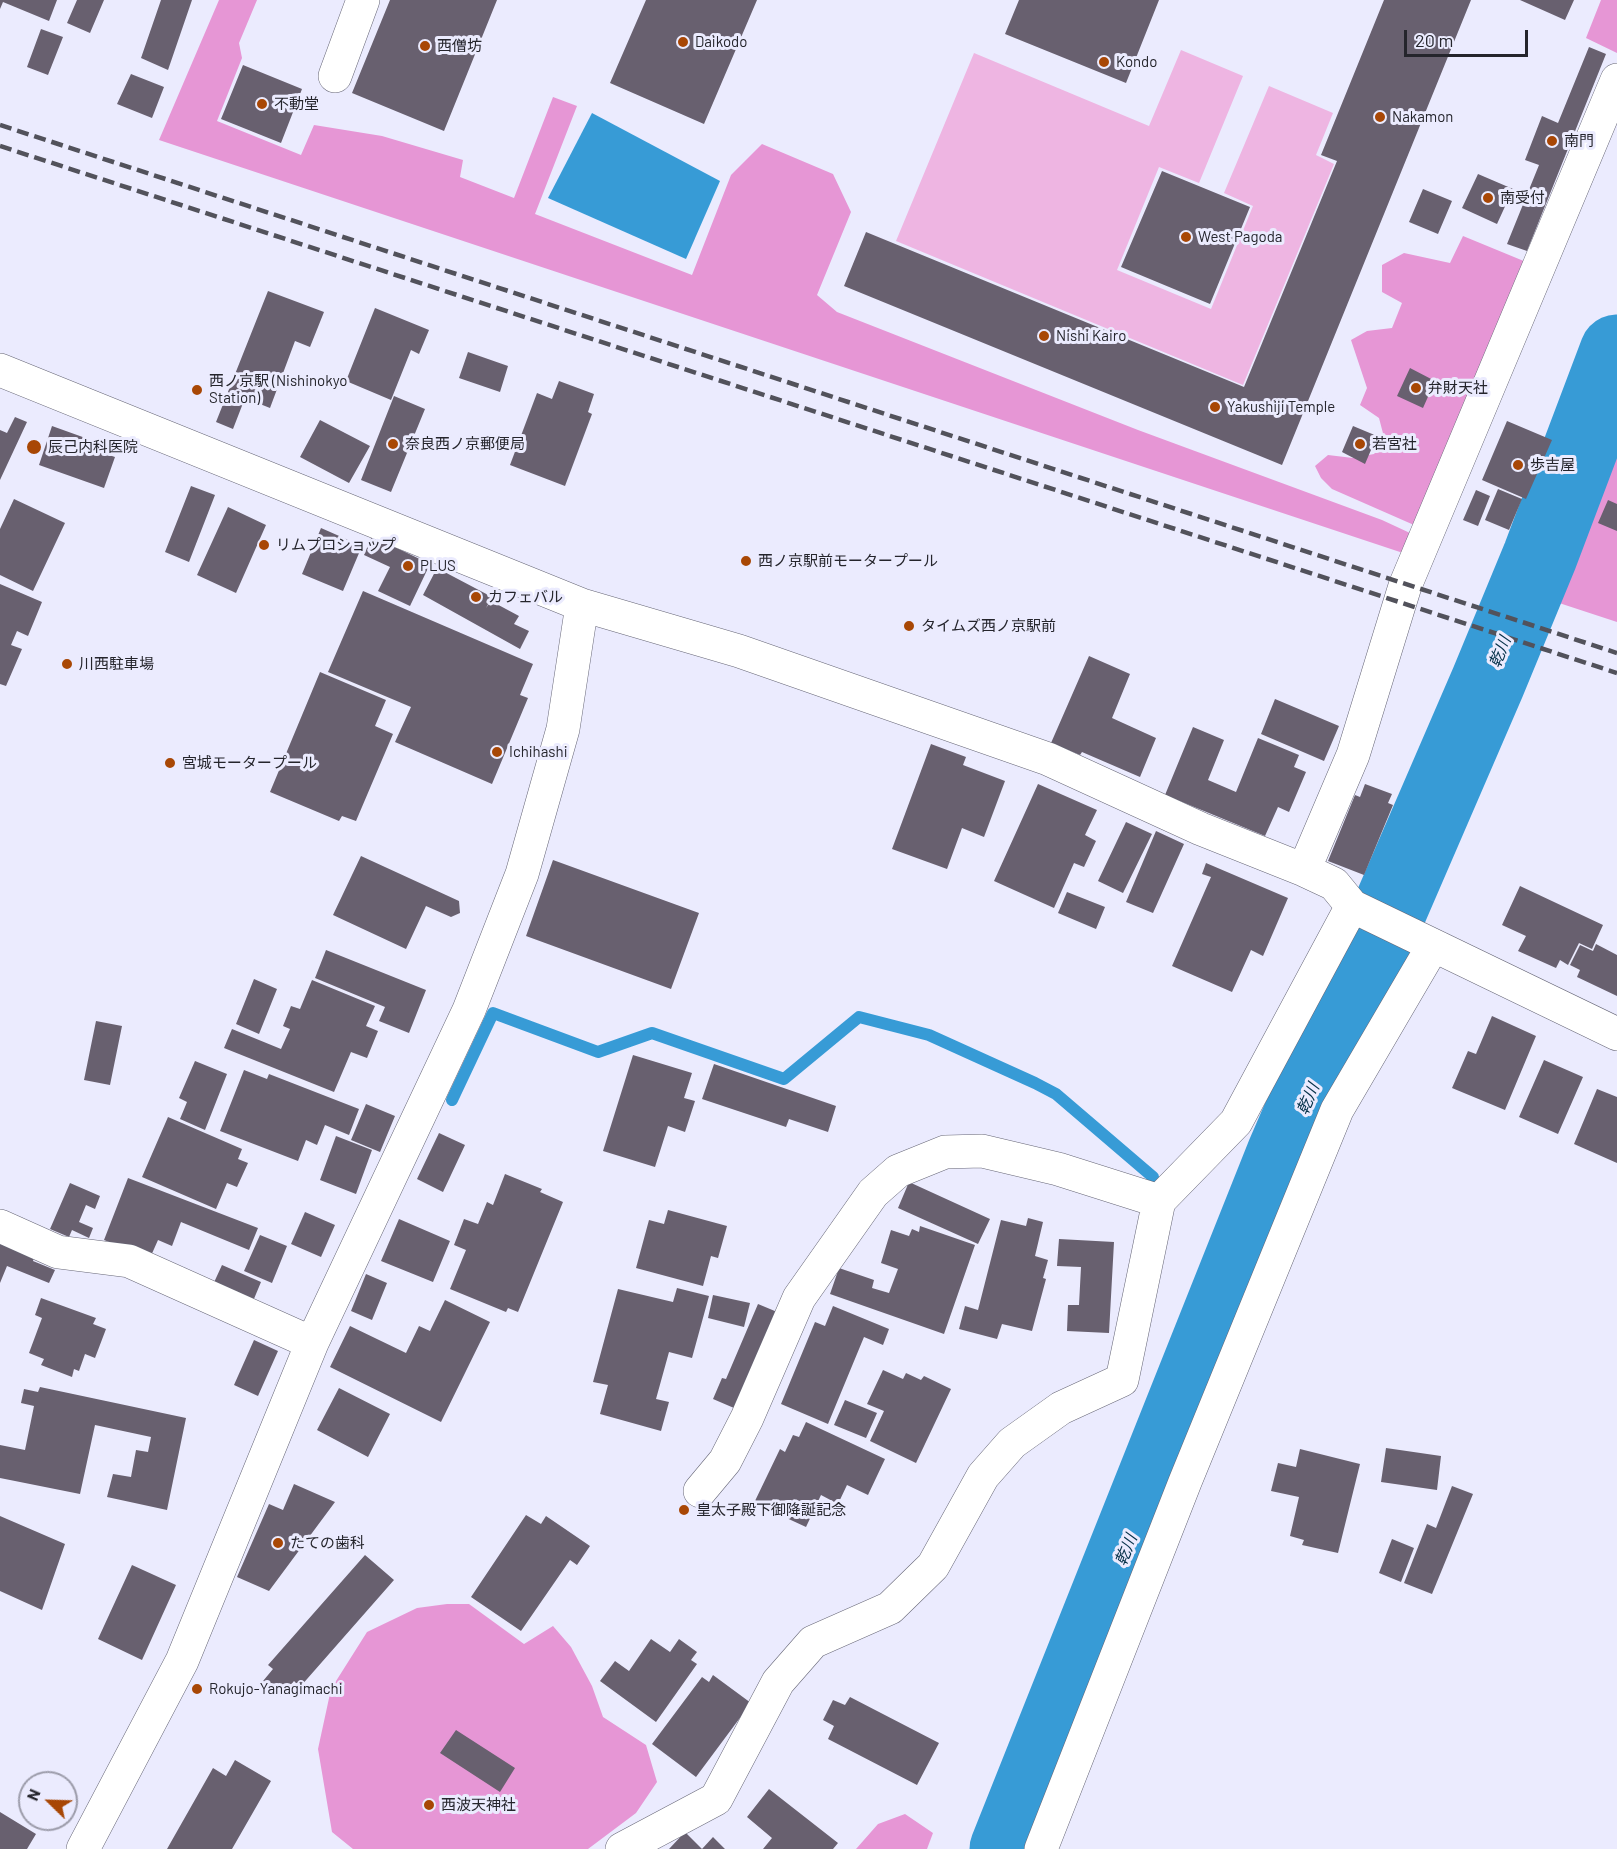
<!DOCTYPE html>
<html>
<head>
<meta charset="utf-8">
<style>
	body { margin:0 }
	#map { position:relative; width:1617px; height:1849px; overflow:hidden; background:#ebebfe; font-family:Barlow,sans-serif }
	canvas { display:block }
	.north { position:absolute; left:18px; top:1771px; width:60px; height:60px; box-sizing:border-box; background:#ebebfe; border:2px solid #9c9caa; border-radius:50%; rotate:293deg; font-size:16px; font-weight:700; line-height:24px; text-align:center; color:#25252c }
	.north::after { content:''; display:block; margin:auto; width:21px; height:27px; background:#a84705; clip-path:polygon(50% 0,100% 100%,50% 72%,0 100%) }
	.scale { position:absolute; left:1404px; top:30px; width:124px; height:27px; box-sizing:border-box; border:3px solid #25252c; border-top:0; padding-left:8px; font-size:18px; line-height:21px; white-space:nowrap; color:#25252c; -webkit-text-stroke:4px #ebebfe; paint-order:stroke }
</style>
</head>
<body>
<div id="map">
<canvas width="1617" height="1849"></canvas>
<div class="north">N</div>
<div class="scale">20 m</div>
</div>
<script>
const c = document.querySelector('canvas').getContext('2d');
c.lineJoin = 'round';
function paint(path, color) { c.fillStyle = color; c.fill(path, 'evenodd'); }
function trace(path, color, width, dash) { c.strokeStyle = color; c.lineWidth = width; c.lineCap = dash ? 'butt' : 'round'; c.setLineDash(dash || []); c.stroke(path); }
function drawText(font, color, halo, rows, align = 'center') {
  c.font = font + ' Barlow,"Noto Sans JP",sans-serif'; c.lineWidth = 6; c.setLineDash([]); c.textBaseline = 'middle'; c.strokeStyle = halo; c.fillStyle = color; for (const [text, x, y, turn = 0] of rows) {
    c.save(); c.translate(x, y); c.rotate((+turn || 0) * Math.PI / 180); c.textAlign = isNaN(turn) ? turn : align; if (halo) c.strokeText(text, 0, 0); c.fillText(text, 0, 0); c.restore();
  }
}
const green = new Path2D(`
	M 1181,50 L 1243,76 L 1199,183 L 1159,167 L 1117,270 L 1211,309 L 1253,206 L 1224,193 L 1269,86 L 1333,113 L 1316,155 L 1334,164 L 1243,385 L 896,241 L 974,53 L 1149,126 Z`);
const forest = new Path2D(`
	M 219,0 L 257,0 L 239,43 L 242,58 L 217,121 L 301,155 L 314,125 L 382,136 L 463,160 L 460,177 L 514,198 L 553,97 L 577,106 L 535,214 L 692,275 L 731,175 L 762,144 L 833,174 L 851,212 L 817,295 L 837,312 L 1138,430 L 1382,520 L 1410,533 L 1403,553 L 159,140 Z
	M 1601,0 L 1617,0 L 1617,53 L 1586,38 Z
	M 1463,236 L 1531,264 L 1414,525 L 1332,489 L 1321,478 L 1315,466 L 1328,455 L 1353,458 L 1374,454 L 1385,441 L 1379,418 L 1360,405 L 1367,388 L 1351,340 L 1367,331 L 1392,328 L 1402,303 L 1382,292 L 1382,265 L 1404,253 L 1450,263 Z
	M 1617,436 L 1617,622 L 1553,601 Z
	M 447,1604 L 469,1604 L 524,1644 L 553,1626 L 571,1647 L 592,1686 L 603,1717 L 646,1745 L 657,1782 L 636,1813 L 588,1849 L 353,1849 L 332,1832 L 318,1749 L 331,1689 L 367,1632 L 417,1608 Z
	M 905,1814 L 933,1833 L 927,1849 L 856,1849 L 878,1824 Z`);
const water = new Path2D(`
	M 592,113 L 720,181 L 686,259 L 548,198 Z`);
const stream = new Path2D(`
	M 452,1100 L 493,1013 L 598,1052 L 652,1033 L 784,1079 L 859,1017 L 929,1035 L 1035,1083 L 1056,1094 L 1153,1177`);
const river = new Path2D(`
	M 1007,1849 L 1284,1154 L 1488,682 L 1540,556 L 1617,352`);
const building = new Path2D(`
	M 0,0 L 57,0 L 49,21 L 3,2 L 0,9 Z
	M 77,0 L 104,0 L 90,33 L 67,23 Z
	M 161,0 L 192,0 L 168,70 L 141,58 Z
	M 390,0 L 497,0 L 444,131 L 352,93 Z
	M 646,0 L 757,0 L 704,124 L 610,83 Z
	M 1019,0 L 1159,0 L 1126,83 L 1005,34 Z
	M 1384,0 L 1471,0 L 1282,465 L 844,286 L 866,232 L 1244,387 L 1337,161 L 1321,155 Z
	M 1520,0 L 1574,0 L 1565,20 Z
	M 41,29 L 63,37 L 48,75 L 27,67 Z
	M 1589,47 L 1606,54 L 1527,251 L 1507,244 L 1539,165 L 1525,160 L 1542,116 L 1558,123 Z
	M 243,65 L 302,89 L 281,143 L 221,119 Z
	M 131,74 L 164,87 L 152,118 L 117,104 Z
	M 1162,171 L 1250,207 L 1210,304 L 1121,267 Z
	M 1478,174 L 1513,189 L 1497,224 L 1462,208 Z
	M 1423,189 L 1452,201 L 1438,234 L 1409,222 Z
	M 268,291 L 324,312 L 310,347 L 295,341 L 270,408 L 245,398 L 233,429 L 216,422 Z
	M 375,308 L 429,330 L 419,354 L 411,350 L 391,400 L 346,381 Z
	M 468,352 L 508,366 L 500,392 L 459,378 Z
	M 1410,368 L 1435,381 L 1423,408 L 1397,396 Z
	M 559,381 L 594,394 L 588,412 L 592,414 L 565,486 L 510,465 L 537,393 L 552,399 Z
	M 394,396 L 425,409 L 391,492 L 361,480 Z
	M 15,417 L 27,422 L 0,480 L 0,430 L 7,433 Z
	M 320,420 L 370,446 L 349,483 L 300,457 Z
	M 1507,421 L 1552,440 L 1526,499 L 1482,480 Z
	M 52,426 L 91,440 L 88,448 L 115,457 L 104,488 L 39,465 Z
	M 1353,426 L 1377,436 L 1365,464 L 1342,452 Z
	M 191,486 L 215,495 L 189,562 L 165,552 Z
	M 1498,489 L 1522,499 L 1509,530 L 1485,520 Z
	M 1476,490 L 1490,496 L 1478,526 L 1463,520 Z
	M 14,499 L 65,523 L 33,591 L 0,575 L 0,529 Z
	M 1608,500 L 1617,504 L 1617,531 L 1598,523 Z
	M 228,507 L 266,525 L 236,593 L 197,575 Z
	M 321,528 L 362,546 L 343,591 L 302,574 Z
	M 372,536 L 430,564 L 410,606 L 378,591 L 390,567 L 364,555 Z
	M 437,568 L 492,597 L 486,608 L 491,601 L 519,616 L 514,624 L 529,631 L 520,649 L 423,595 Z
	M 0,584 L 42,602 L 28,636 L 17,631 L 11,645 L 22,649 L 6,686 L 0,684 Z
	M 363,591 L 533,664 L 520,695 L 528,698 L 492,784 L 395,742 L 411,707 L 328,672 Z
	M 1089,656 L 1130,674 L 1112,718 L 1156,738 L 1140,777 L 1082,752 L 1080,755 L 1051,743 Z
	M 320,672 L 386,700 L 375,726 L 393,734 L 356,821 L 342,816 L 339,821 L 270,792 Z
	M 1275,699 L 1339,726 L 1324,761 L 1261,734 Z
	M 1193,727 L 1224,740 L 1208,780 L 1236,792 L 1258,738 L 1299,755 L 1294,767 L 1306,772 L 1289,812 L 1278,807 L 1265,836 L 1165,795 Z
	M 931,744 L 966,757 L 963,765 L 1005,781 L 984,837 L 962,828 L 947,869 L 892,849 Z
	M 1038,784 L 1097,810 L 1085,835 L 1096,841 L 1084,867 L 1074,863 L 1054,908 L 994,881 Z
	M 1365,784 L 1392,794 L 1388,803 L 1393,805 L 1364,875 L 1328,861 L 1355,795 L 1360,797 Z
	M 1126,822 L 1152,834 L 1123,893 L 1098,881 Z
	M 1156,831 L 1184,844 L 1153,913 L 1126,902 Z
	M 361,856 L 459,901 L 460,913 L 451,917 L 426,906 L 406,949 L 333,915 Z
	M 553,860 L 699,913 L 671,989 L 526,936 Z
	M 1206,863 L 1288,898 L 1263,956 L 1251,950 L 1232,992 L 1172,966 L 1211,877 L 1202,874 Z
	M 1520,886 L 1603,925 L 1592,949 L 1579,943 L 1568,965 L 1560,960 L 1556,968 L 1518,951 L 1526,936 L 1502,925 Z
	M 1067,892 L 1105,907 L 1096,929 L 1058,913 Z
	M 1596,944 L 1617,955 L 1617,996 L 1577,977 L 1580,970 L 1570,965 L 1580,945 L 1593,951 Z
	M 326,950 L 426,990 L 409,1033 L 379,1021 L 385,1007 L 315,978 Z
	M 254,979 L 277,989 L 259,1034 L 236,1024 Z
	M 312,980 L 375,1006 L 366,1026 L 378,1031 L 367,1058 L 351,1052 L 334,1092 L 224,1048 L 232,1029 L 281,1049 L 290,1029 L 283,1026 L 291,1006 L 300,1009 Z
	M 1492,1016 L 1536,1036 L 1505,1110 L 1452,1088 L 1468,1051 L 1476,1054 Z
	M 96,1021 L 122,1026 L 110,1085 L 84,1080 Z
	M 633,1055 L 692,1073 L 684,1098 L 695,1101 L 685,1132 L 668,1126 L 655,1167 L 603,1151 Z
	M 1544,1060 L 1583,1077 L 1558,1134 L 1519,1117 Z
	M 195,1061 L 227,1074 L 205,1130 L 180,1119 L 187,1102 L 179,1098 Z
	M 714,1064 L 836,1106 L 828,1132 L 789,1119 L 786,1127 L 702,1099 Z
	M 244,1070 L 267,1079 L 269,1074 L 359,1109 L 349,1135 L 325,1125 L 317,1145 L 306,1140 L 298,1161 L 220,1131 Z
	M 1597,1089 L 1617,1097 L 1617,1163 L 1574,1144 Z
	M 366,1104 L 395,1116 L 380,1152 L 351,1140 Z
	M 168,1117 L 242,1149 L 238,1159 L 248,1163 L 237,1187 L 227,1183 L 216,1209 L 142,1177 Z
	M 439,1133 L 465,1145 L 443,1192 L 417,1179 Z
	M 336,1136 L 372,1150 L 356,1194 L 320,1180 Z
	M 505,1174 L 542,1189 L 540,1192 L 563,1202 L 518,1312 L 508,1308 L 506,1312 L 450,1289 L 466,1250 L 454,1245 L 464,1219 L 478,1224 L 487,1202 L 493,1205 Z
	M 128,1178 L 258,1228 L 249,1250 L 181,1222 L 172,1246 L 158,1240 L 150,1258 L 104,1240 Z
	M 909,1182 L 990,1219 L 978,1244 L 898,1208 Z
	M 70,1183 L 100,1196 L 95,1209 L 86,1205 L 79,1222 L 93,1228 L 89,1238 L 72,1230 L 69,1237 L 50,1229 Z
	M 668,1210 L 727,1226 L 718,1258 L 711,1256 L 703,1286 L 636,1268 L 649,1220 L 664,1224 Z
	M 305,1212 L 335,1225 L 321,1257 L 291,1244 Z
	M 1028,1218 L 1043,1222 L 1035,1256 L 1048,1260 L 1043,1278 L 1046,1279 L 1032,1331 L 1002,1324 L 997,1339 L 959,1329 L 965,1306 L 978,1310 L 1001,1220 L 1026,1226 Z
	M 399,1219 L 450,1241 L 433,1282 L 381,1261 Z
	M 920,1226 L 975,1245 L 944,1334 L 830,1294 L 839,1268 L 874,1280 L 872,1288 L 889,1293 L 898,1269 L 881,1263 L 891,1230 L 909,1236 L 912,1229 L 919,1232 Z
	M 260,1235 L 287,1246 L 272,1283 L 244,1271 Z
	M 1059,1239 L 1114,1242 L 1109,1333 L 1067,1331 L 1068,1305 L 1079,1305 L 1081,1267 L 1057,1266 Z
	M 0,1243 L 34,1257 L 33,1261 L 55,1270 L 49,1283 L 7,1266 L 0,1283 Z
	M 222,1265 L 261,1282 L 251,1306 L 211,1289 Z
	M 366,1274 L 387,1283 L 372,1320 L 351,1311 Z
	M 677,1288 L 709,1296 L 692,1358 L 669,1352 L 656,1399 L 669,1402 L 661,1431 L 600,1414 L 608,1385 L 593,1382 L 618,1289 L 673,1302 Z
	M 713,1295 L 750,1303 L 744,1327 L 708,1318 Z
	M 41,1298 L 96,1318 L 93,1324 L 106,1329 L 95,1358 L 85,1354 L 79,1371 L 74,1369 L 72,1377 L 41,1365 L 44,1359 L 29,1353 L 42,1318 L 35,1315 Z
	M 445,1300 L 490,1322 L 441,1422 L 330,1367 L 350,1326 L 406,1353 L 419,1326 L 430,1331 Z
	M 758,1304 L 782,1314 L 741,1411 L 713,1399 L 722,1378 L 726,1379 Z
	M 833,1306 L 889,1329 L 883,1345 L 864,1337 L 828,1424 L 781,1404 L 815,1322 L 825,1326 Z
	M 254,1340 L 278,1351 L 258,1396 L 234,1385 Z
	M 883,1370 L 903,1379 L 906,1373 L 921,1380 L 924,1376 L 951,1389 L 916,1463 L 870,1441 L 884,1411 L 867,1404 Z
	M 40,1387 L 186,1418 L 167,1510 L 107,1497 L 113,1474 L 131,1477 L 136,1450 L 148,1452 L 151,1437 L 95,1425 L 80,1494 L 0,1478 L 0,1445 L 25,1450 L 34,1406 L 21,1403 L 24,1389 L 38,1392 Z
	M 339,1388 L 390,1414 L 368,1457 L 317,1430 Z
	M 845,1400 L 877,1413 L 866,1438 L 834,1425 Z
	M 806,1422 L 885,1459 L 868,1495 L 847,1485 L 838,1504 L 821,1495 L 806,1527 L 754,1503 L 780,1449 L 785,1452 L 793,1435 L 799,1437 Z
	M 1386,1448 L 1441,1456 L 1437,1490 L 1381,1482 Z
	M 1300,1449 L 1360,1464 L 1338,1553 L 1302,1545 L 1304,1540 L 1290,1536 L 1299,1497 L 1271,1491 L 1278,1463 L 1296,1467 Z
	M 294,1484 L 335,1502 L 269,1591 L 237,1577 L 269,1504 L 283,1510 Z
	M 1452,1486 L 1473,1494 L 1432,1594 L 1404,1583 L 1427,1524 L 1436,1528 Z
	M 526,1515 L 541,1524 L 546,1516 L 590,1546 L 577,1565 L 570,1560 L 521,1631 L 471,1597 Z
	M 0,1516 L 65,1544 L 42,1610 L 0,1591 Z
	M 1392,1539 L 1414,1548 L 1401,1582 L 1379,1573 Z
	M 365,1555 L 394,1580 L 300,1687 L 294,1681 L 281,1697 L 263,1681 L 273,1669 L 268,1665 Z
	M 132,1565 L 176,1585 L 142,1660 L 98,1639 Z
	M 651,1639 L 670,1652 L 679,1639 L 697,1652 L 691,1660 L 697,1664 L 656,1722 L 600,1681 L 615,1661 L 629,1671 Z
	M 713,1675 L 751,1703 L 696,1777 L 652,1744 L 702,1677 L 709,1682 Z
	M 850,1697 L 939,1743 L 917,1785 L 828,1739 L 834,1726 L 823,1720 L 833,1700 L 845,1705 Z
	M 456,1730 L 515,1768 L 500,1792 L 440,1753 Z
	M 235,1760 L 271,1781 L 232,1849 L 167,1849 L 213,1768 L 226,1776 Z
	M 769,1789 L 838,1843 L 833,1849 L 763,1849 L 772,1838 L 747,1817 Z
	M 0,1812 L 36,1834 L 27,1849 L 0,1849 Z
	M 685,1832 L 702,1849 L 713,1837 L 725,1849 L 669,1849 Z`);
const minor = new Path2D(`
	M 335,76 L 363,0
	M 0,370 L 582,605 L 739,651 L 1048,759 L 1201,829 L 1304,870 L 1334,884 L 1352,906 L 1617,1034
	M 1304,870 L 1353,755 L 1405,586 L 1617,80
	M 0,1226 L 58,1252 L 129,1261 L 312,1343
	M 700,1491 L 725,1461 L 747,1418 L 799,1298 L 873,1193 L 898,1171 L 945,1152 L 982,1151 L 1058,1169 L 1159,1201
	M 83,1849 L 182,1661 L 312,1343 L 469,1010 L 522,874 L 563,729 L 582,605
	M 622,1849 L 716,1799 L 778,1682 L 813,1642 L 890,1608 L 933,1566 L 983,1476 L 1012,1443 L 1061,1408 L 1122,1380 L 1159,1201 L 1236,1122 L 1352,906
	M 1041,1849 L 1185,1482 L 1337,1110 L 1433,946`);
const rail = new Path2D(`
	M 0,125 L 1617,653
	M 0,146 L 1617,673`);
const markers = [
	[683,42,6,"#a84705"],
	[425,46,6,"#a84705"],
	[1104,62,6,"#a84705"],
	[262,104,6,"#a84705"],
	[1380,117,6,"#a84705"],
	[1552,141,6,"#a84705"],
	[1488,198,6,"#a84705"],
	[1186,237,6,"#a84705"],
	[1044,336,6,"#a84705"],
	[1416,388,6,"#a84705"],
	[197,390,6,"#a84705"],
	[1215,407,6,"#a84705"],
	[393,444,6,"#a84705"],
	[1360,444,6,"#a84705"],
	[34,447,8,"#a84705"],
	[1518,465,6,"#a84705"],
	[264,545,6,"#a84705"],
	[746,561,6,"#a84705"],
	[408,566,6,"#a84705"],
	[476,597,6,"#a84705"],
	[909,626,6,"#a84705"],
	[67,664,6,"#a84705"],
	[497,752,6,"#a84705"],
	[170,763,6,"#a84705"],
	[684,1510,6,"#a84705"],
	[278,1543,6,"#a84705"],
	[197,1689,6,"#a84705"],
	[429,1805,6,"#a84705"]
];
const poiNames = [
	["Daikodo",695,42],
	["西僧坊",437,46],
	["Kondo",1116,62],
	["不動堂",274,104],
	["Nakamon",1392,117],
	["南門",1564,141],
	["南受付",1500,198],
	["West Pagoda",1198,237],
	["Nishi Kairo",1056,336],
	["西ノ京駅 (Nishinokyo",209,381],
	["Station)",209,398],
	["弁財天社",1428,388],
	["Yakushiji Temple",1227,407],
	["奈良西ノ京郵便局",405,444],
	["若宮社",1372,444],
	["辰己内科医院",48,447],
	["歩吉屋",1530,465],
	["リムプロショップ",276,545],
	["西ノ京駅前モータープール",758,561],
	["PLUS",420,566],
	["カフェバル",488,597],
	["タイムズ西ノ京駅前",921,626],
	["川西駐車場",79,664],
	["Ichihashi",509,752],
	["宮城モータープール",182,763],
	["皇太子殿下御降誕記念",696,1510],
	["たての歯科",290,1543],
	["Rokujo-Yanagimachi",209,1689],
	["西波天神社",441,1805]
];
const waterNames = [
	["乾川",1500,652,-69],
	["乾川",1308,1099,-67],
	["乾川",1126,1550,-68]
];
paint(green, '#eeb5e2');
paint(forest, '#e696d5');
paint(water, '#379bd6');
trace(stream, '#379bd6', 12);
trace(river, '#379bd6', 75);
paint(building, '#68606f');
trace(minor, '#676777', 34);
trace(minor, '#fff', 33);
trace(rail, '#52525b', 4.5, [12, 6]);
for (const [x, y, r, color] of markers) { const dot = new Path2D(); dot.arc(x, y, r, 0, 2 * Math.PI); c.fillStyle = color; c.fill(dot); trace(dot, '#ebebfe', 2); }
drawText('15px', '#25252c', '#ebebfe', poiNames, 'left');
drawText('italic 16px', '#043048', '#ebebfe', waterNames);
</script>
</body>
</html>
